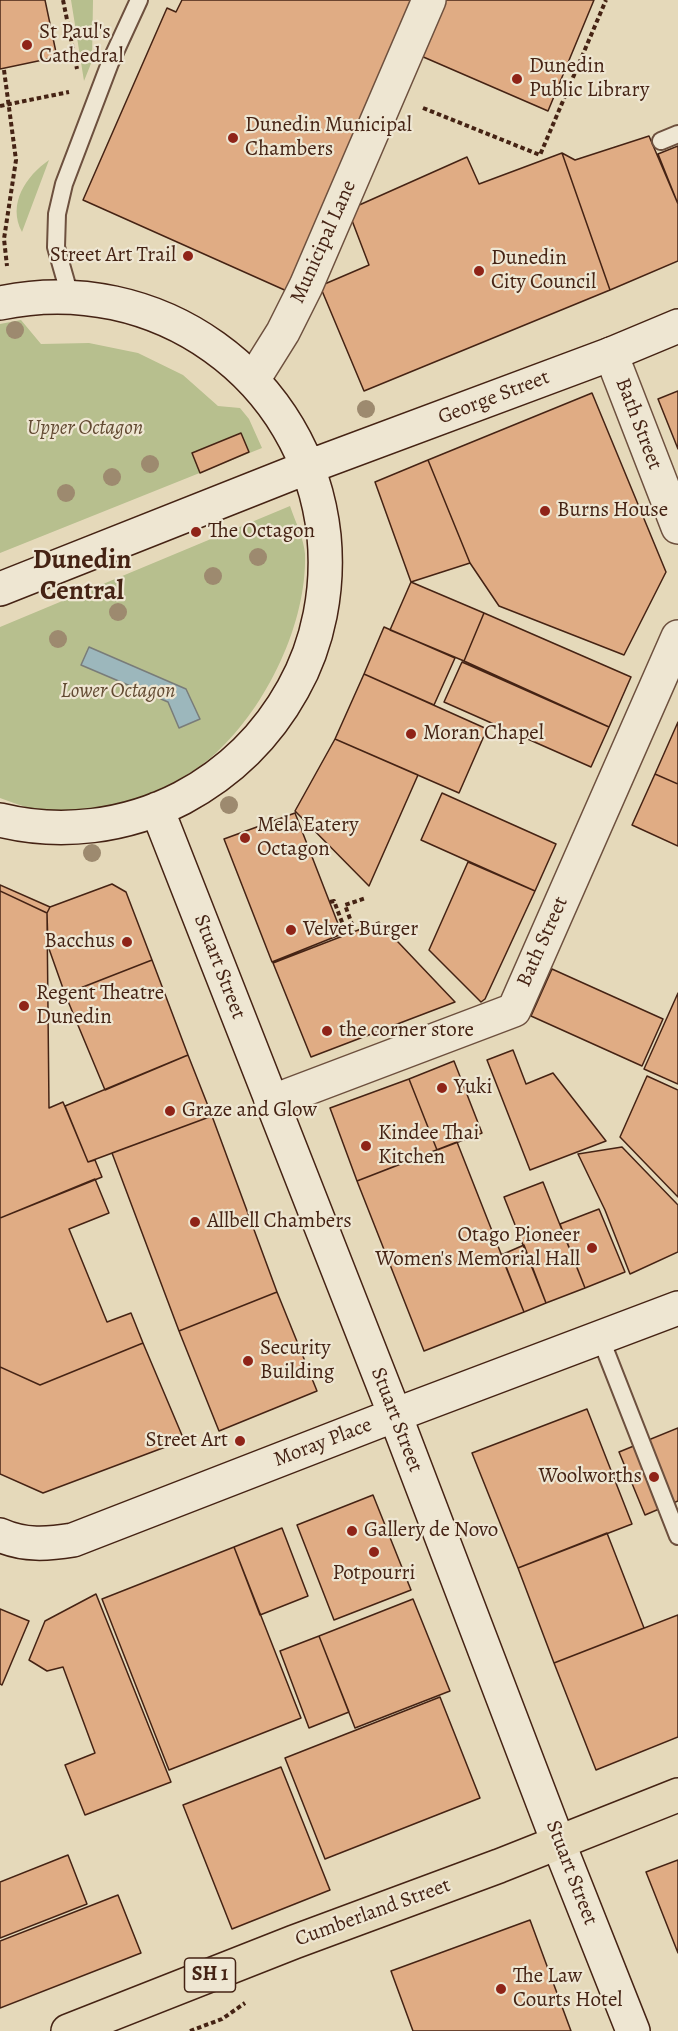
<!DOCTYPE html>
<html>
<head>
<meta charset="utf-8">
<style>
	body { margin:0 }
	canvas { display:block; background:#e5d9ba }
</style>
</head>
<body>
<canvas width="678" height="2031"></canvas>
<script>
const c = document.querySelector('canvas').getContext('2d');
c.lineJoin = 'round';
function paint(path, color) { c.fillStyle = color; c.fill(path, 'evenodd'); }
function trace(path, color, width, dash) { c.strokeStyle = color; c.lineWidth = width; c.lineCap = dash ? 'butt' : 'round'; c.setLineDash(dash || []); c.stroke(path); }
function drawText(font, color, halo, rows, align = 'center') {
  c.font = font + ' Alegreya,serif'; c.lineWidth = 4.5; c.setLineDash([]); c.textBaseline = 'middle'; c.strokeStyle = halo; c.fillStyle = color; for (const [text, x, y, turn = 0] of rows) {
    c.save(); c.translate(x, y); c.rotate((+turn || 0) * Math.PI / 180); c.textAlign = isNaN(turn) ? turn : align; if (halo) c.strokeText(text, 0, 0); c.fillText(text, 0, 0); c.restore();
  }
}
const green = new Path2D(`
	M 71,0 L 93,0 L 92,61 L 84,81 Z
	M 49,160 L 22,232 C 7,204 26,176 49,160 Z
	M 21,320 L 41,344 L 89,343 L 138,353 L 183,375 L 218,406 L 240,408 L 249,419 L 262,448 L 0,553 L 0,324 Z
	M 290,506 C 295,521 304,539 305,554 C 307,623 267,706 216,753 C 177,789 106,816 53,812 C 35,811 16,804 0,798 L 0,627 Z`);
const water = new Path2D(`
	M 89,647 L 186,689 L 200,719 L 179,728 L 168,702 L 81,665 Z`);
const building = new Path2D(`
	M 0,0 L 45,0 L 57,57 L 0,69 Z
	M 182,0 L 418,0 L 289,292 L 83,200 L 167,8 L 176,12 Z
	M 418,0 L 594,0 L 548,111 L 398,46 Z
	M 649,136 L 678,204 L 678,261 L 610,290 L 562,153 L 575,160 Z
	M 678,146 L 678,204 L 658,154 Z
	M 562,153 L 610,290 L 364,391 L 320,286 L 369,265 L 348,210 L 467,157 L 479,184 Z
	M 678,391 L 678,449 L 658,399 Z
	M 592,393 L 666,572 L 624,655 L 499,606 L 470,563 L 428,460 Z
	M 241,433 L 249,452 L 200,473 L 192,453 Z
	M 428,460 L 470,563 L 411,582 L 375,482 Z
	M 411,582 L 484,613 L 464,661 L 390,630 Z
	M 484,613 L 631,677 L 609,727 L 464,661 Z
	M 384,627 L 455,658 L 434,705 L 364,674 Z
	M 462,662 L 609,727 L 591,767 L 444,702 Z
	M 364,674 L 487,729 L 459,793 L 335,739 Z
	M 678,722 L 678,784 L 655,774 Z
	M 335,739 L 418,775 L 369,886 L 295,811 Z
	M 655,774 L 678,784 L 678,846 L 632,825 Z
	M 442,793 L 556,844 L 535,891 L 421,840 Z
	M 295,813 L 342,934 L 272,962 L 224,839 Z
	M 468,862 L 535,891 L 485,999 L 481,1002 L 429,950 Z
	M 112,884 L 126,892 L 152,960 L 65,994 L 48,946 L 47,913 L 50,907 Z
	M 0,885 L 50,907 L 47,913 L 0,891 Z
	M 0,891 L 47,913 L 49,1108 L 63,1102 L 88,1162 L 95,1160 L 102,1177 L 0,1218 Z
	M 379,922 L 455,1002 L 311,1057 L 273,963 Z
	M 152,960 L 188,1055 L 105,1090 L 65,994 Z
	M 552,969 L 663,1019 L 642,1066 L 531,1016 Z
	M 678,993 L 678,1084 L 644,1069 Z
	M 513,1050 L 526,1084 L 553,1073 L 606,1141 L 530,1170 L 487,1060 Z
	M 188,1055 L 212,1116 L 88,1162 L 65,1106 Z
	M 454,1061 L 482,1133 L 437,1150 L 409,1079 Z
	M 647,1076 L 678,1090 L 678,1197 L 620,1137 Z
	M 409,1079 L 437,1150 L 357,1181 L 330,1108 Z
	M 212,1116 L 277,1292 L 179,1331 L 112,1153 Z
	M 457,1142 L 524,1312 L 424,1351 L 357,1181 Z
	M 622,1147 L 678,1205 L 678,1252 L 630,1274 L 605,1210 L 578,1154 Z
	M 95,1179 L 109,1213 L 69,1229 L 107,1322 L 131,1313 L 143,1343 L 40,1385 L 0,1367 L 0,1218 Z
	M 543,1182 L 585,1288 L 546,1303 L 504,1197 Z
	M 599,1209 L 625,1272 L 585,1288 L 560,1224 Z
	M 524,1245 L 546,1303 L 524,1312 L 501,1255 Z
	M 277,1292 L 317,1391 L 219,1431 L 179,1331 Z
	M 143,1343 L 184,1440 L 43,1493 L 0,1474 L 0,1367 L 40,1385 Z
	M 587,1409 L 632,1524 L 518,1568 L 472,1453 Z
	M 678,1428 L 678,1501 L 645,1515 L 619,1452 Z
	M 373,1495 L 411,1590 L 334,1620 L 297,1525 Z
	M 282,1528 L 308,1596 L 260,1615 L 234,1547 Z
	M 607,1533 L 644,1628 L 554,1663 L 518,1568 Z
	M 234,1547 L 301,1718 L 169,1770 L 102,1599 Z
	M 96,1594 L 171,1782 L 85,1815 L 65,1765 L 95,1753 L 63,1667 L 47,1671 L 29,1660 L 45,1621 Z
	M 413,1599 L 450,1691 L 355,1728 L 319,1636 Z
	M 0,1609 L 29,1621 L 2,1685 L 0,1684 Z
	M 678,1615 L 678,1737 L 596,1770 L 554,1663 Z
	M 319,1636 L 349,1712 L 309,1728 L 280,1651 Z
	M 440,1697 L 480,1798 L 325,1859 L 285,1758 Z
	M 281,1767 L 330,1890 L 232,1929 L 183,1805 Z
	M 68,1855 L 87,1904 L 0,1938 L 0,1882 Z
	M 678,1860 L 678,1953 L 646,1872 Z
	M 118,1895 L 141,1953 L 0,2008 L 0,1941 Z
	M 530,1920 L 571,2031 L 413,2031 L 391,1971 Z`);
const path = new Path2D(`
	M 63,0 L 77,69
	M 4,70 L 16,160 L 4,239 L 7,266
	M 0,106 L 69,92
	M 423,108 L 540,155 L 606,0
	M 330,902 L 334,901 L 345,930 L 353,927 L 345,905 L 366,898
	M 190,2031 L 222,2019 L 245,2003`);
const lane = new Path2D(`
	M 661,141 L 678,134
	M 70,296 L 56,247 L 57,214 L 64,184 L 110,63 L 139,0
	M 600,1337 L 678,1536`);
const street = new Path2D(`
	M 611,354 L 678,527
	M 253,380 L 283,332 L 306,286 L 429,0
	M 271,1102 L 514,1010 L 678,637`);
const secondary = new Path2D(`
	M 0,303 C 156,270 307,376 324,536 C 329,588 319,643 293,689 C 267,736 229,773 182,798 C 126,827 61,835 0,820
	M 0,589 L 308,467 L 611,354 L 678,326
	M 157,809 L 395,1415 L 558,1842 L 633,2031
	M 0,1535 C 24,1546 48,1544 73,1540 L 395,1415 L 678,1308`);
const highway = new Path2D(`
	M 68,2031 L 294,1942 L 499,1866 L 678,1795`);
const trees = [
	[15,330],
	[366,409],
	[150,464],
	[112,477],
	[66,493],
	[258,557],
	[213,576],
	[118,612],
	[58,639],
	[229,805],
	[92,853]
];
const markers = [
	[27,45,6,"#8f2418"],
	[517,79,6,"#8f2418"],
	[233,138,6,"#8f2418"],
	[188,256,6,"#8f2418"],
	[479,271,6,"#8f2418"],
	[545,511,6,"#8f2418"],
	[196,532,6,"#8f2418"],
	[411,734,6,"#8f2418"],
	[245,838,6,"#8f2418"],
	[291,930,6,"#8f2418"],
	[127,942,6,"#8f2418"],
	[24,1006,6,"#8f2418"],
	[327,1031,6,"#8f2418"],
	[442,1088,6,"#8f2418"],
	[170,1111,6,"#8f2418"],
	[366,1146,6,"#8f2418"],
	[195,1222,6,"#8f2418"],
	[592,1248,6,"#8f2418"],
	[248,1361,6,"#8f2418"],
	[240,1441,6,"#8f2418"],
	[654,1477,6,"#8f2418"],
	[352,1531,6,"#8f2418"],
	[374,1552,6,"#8f2418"],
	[501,1989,6,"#8f2418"]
];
const shields = [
	[210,1975,51]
];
const shieldNames = [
	["SH 1",210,1975]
];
const poiNames = [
	["St Paul's",39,33],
	["Cathedral",39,57],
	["Dunedin",529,67],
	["Public Library",529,91],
	["Dunedin Municipal",245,126],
	["Chambers",245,150],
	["Street Art Trail",176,256,"right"],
	["Dunedin",491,259],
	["City Council",491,283],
	["Burns House",557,511],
	["The Octagon",208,532],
	["Moran Chapel",423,734],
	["Mela Eatery",257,826],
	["Octagon",257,850],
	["Velvet Burger",303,930],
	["Bacchus",115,942,"right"],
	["Regent Theatre",36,994],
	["Dunedin",36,1018],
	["the corner store",339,1031],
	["Yuki",454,1088],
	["Graze and Glow",182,1111],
	["Kindee Thai",378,1134],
	["Kitchen",378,1158],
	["Allbell Chambers",207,1222],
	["Otago Pioneer",580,1236,"right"],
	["Women's Memorial Hall",580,1260,"right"],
	["Security",260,1349],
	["Building",260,1373],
	["Street Art",228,1441,"right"],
	["Woolworths",642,1477,"right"],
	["Gallery de Novo",364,1531],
	["Potpourri",374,1574,"center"],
	["The Law",513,1977],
	["Courts Hotel",513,2001]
];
const streetNames = [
	["Municipal Lane",324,242,-66],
	["George Street",494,398,-21],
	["Bath Street",638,424,69],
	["Bath Street",543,942,-66],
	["Stuart Street",219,967,69],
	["Stuart Street",396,1420,69],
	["Moray Place",323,1443,-21],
	["Stuart Street",571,1873,69],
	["Cumberland Street",373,1913,-20]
];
const parkNames = [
	["Upper Octagon",85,429],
	["Lower Octagon",118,692]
];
const districtNames = [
	["Dunedin",82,561],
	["Central",82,592]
];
paint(green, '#b7bf8e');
paint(water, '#9cb7bc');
trace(water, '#797c79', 1.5);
paint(building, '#e0ac84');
trace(building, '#452314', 1.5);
trace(lane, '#6d503e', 20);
trace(street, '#6d503e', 36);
trace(secondary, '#452314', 36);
trace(highway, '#452314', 36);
trace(path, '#452314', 4, [4.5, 3]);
trace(lane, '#eee6d2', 16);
trace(street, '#eee6d2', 33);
trace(secondary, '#eee6d2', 33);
trace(highway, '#e5d9ba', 33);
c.fillStyle = '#9d8a6f';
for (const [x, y] of trees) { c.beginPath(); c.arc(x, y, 9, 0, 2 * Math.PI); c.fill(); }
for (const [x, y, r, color] of markers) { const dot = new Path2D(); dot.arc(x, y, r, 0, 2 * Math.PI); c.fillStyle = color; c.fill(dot); trace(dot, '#eee6d2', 2); }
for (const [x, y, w] of shields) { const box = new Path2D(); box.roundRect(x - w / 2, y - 17, w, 34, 4.5); c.fillStyle = '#eee6d2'; c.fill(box); trace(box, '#452314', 1.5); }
drawText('bold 20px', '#452314', null, shieldNames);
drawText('21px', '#452314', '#eee6d2', poiNames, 'left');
drawText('21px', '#452314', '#eee6d2', streetNames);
drawText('italic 21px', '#624a32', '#eee6d2', parkNames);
drawText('bold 27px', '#452314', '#eee6d2', districtNames);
</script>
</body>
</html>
